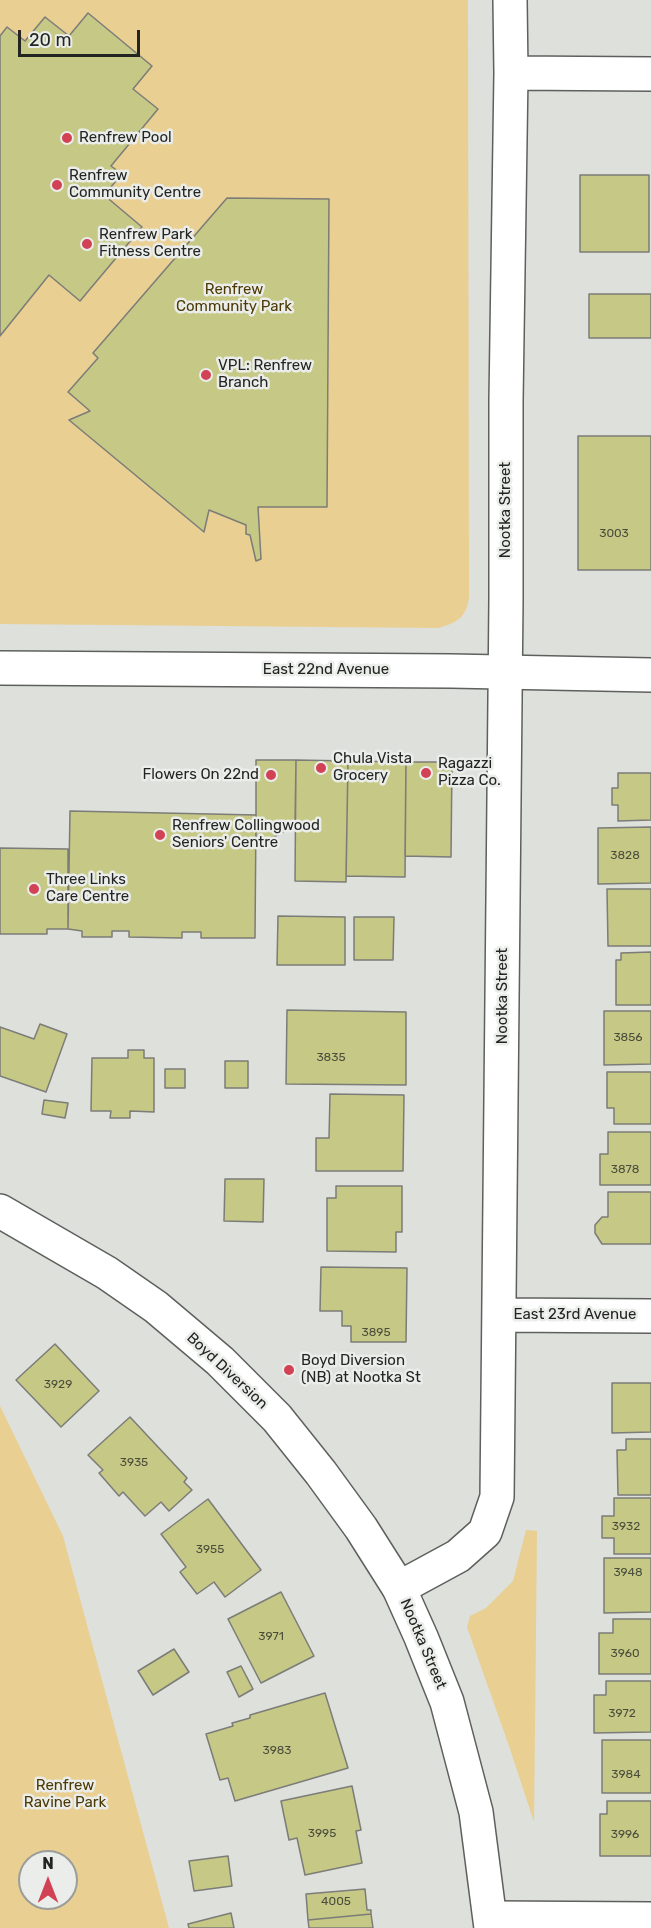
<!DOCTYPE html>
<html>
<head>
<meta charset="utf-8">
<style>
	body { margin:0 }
	#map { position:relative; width:651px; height:1928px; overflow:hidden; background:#dde0db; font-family:Rubik,sans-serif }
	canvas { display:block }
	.north { position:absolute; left:18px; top:1850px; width:60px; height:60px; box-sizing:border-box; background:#eaede9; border:2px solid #9b9d9a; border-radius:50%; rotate:0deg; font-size:16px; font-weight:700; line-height:24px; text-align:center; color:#242523 }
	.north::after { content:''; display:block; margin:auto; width:21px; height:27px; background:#d24255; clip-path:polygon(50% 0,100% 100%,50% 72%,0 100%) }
	.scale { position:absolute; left:18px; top:30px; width:122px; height:27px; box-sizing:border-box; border:3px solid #242523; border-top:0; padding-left:8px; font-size:18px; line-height:21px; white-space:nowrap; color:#242523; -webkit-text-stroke:4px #eaede9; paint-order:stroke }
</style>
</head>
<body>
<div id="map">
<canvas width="651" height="1928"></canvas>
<div class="north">N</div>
<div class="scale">20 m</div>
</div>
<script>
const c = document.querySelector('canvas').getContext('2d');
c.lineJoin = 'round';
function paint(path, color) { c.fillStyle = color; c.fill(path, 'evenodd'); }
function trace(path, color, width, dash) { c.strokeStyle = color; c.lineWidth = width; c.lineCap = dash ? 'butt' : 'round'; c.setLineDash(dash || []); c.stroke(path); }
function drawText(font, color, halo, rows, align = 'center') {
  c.font = font + ' Rubik,sans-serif'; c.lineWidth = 5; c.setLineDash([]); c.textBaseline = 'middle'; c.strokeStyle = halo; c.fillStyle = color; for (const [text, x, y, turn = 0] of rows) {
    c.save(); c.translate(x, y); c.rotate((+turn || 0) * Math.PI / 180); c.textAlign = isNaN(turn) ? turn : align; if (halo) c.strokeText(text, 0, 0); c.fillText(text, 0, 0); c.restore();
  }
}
const green = new Path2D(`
	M 0,0 L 468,0 L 469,597 C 467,617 457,623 438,628 L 0,624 Z
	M 0,1406 L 63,1536 L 169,1928 L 0,1928 ZM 30,1862 L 66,1862 L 66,1898 L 30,1898 Z
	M 526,1530 L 537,1531 L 534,1822 L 509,1746 L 467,1627 L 470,1616 L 486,1608 L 513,1581 Z`);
const building = new Path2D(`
	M 88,13 L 152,66 L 133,89 L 158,109 L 111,166 L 122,174 L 104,195 L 142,227 L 80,301 L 49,275 L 0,336 L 0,36 L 7,27 L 25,41 L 45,17 L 69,36 Z
	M 580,175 L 649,175 L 649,252 L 580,252 Z
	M 227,198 L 329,199 L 327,507 L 258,507 L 261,559 L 256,561 L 250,535 L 246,534 L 246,525 L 209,510 L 204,532 L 69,420 L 90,411 L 68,392 L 98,358 L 93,353 Z
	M 589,294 L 651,294 L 651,338 L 589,338 Z
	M 578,436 L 651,436 L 651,570 L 578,570 Z
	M 256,760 L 296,760 L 295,825 L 256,847 Z
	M 296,760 L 348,761 L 346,882 L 295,881 Z
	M 348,761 L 406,762 L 405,877 L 346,876 Z
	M 406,762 L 452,762 L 451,857 L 405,856 Z
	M 618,773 L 651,773 L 651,820 L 618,821 L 618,805 L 612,805 L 612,788 L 618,788 Z
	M 70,811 L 256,815 L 255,938 L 201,938 L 201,932 L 182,932 L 182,938 L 129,937 L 129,931 L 112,931 L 112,937 L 82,937 L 82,931 L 68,929 Z
	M 651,827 L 651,883 L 598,884 L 598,828 Z
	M 0,848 L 68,849 L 68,929 L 47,929 L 47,934 L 0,934 Z
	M 607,889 L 651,889 L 651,946 L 608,946 Z
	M 278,916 L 345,917 L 345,965 L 277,965 Z
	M 354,917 L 394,917 L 393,960 L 354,960 Z
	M 651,952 L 651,1005 L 616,1005 L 616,960 L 621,960 L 621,953 Z
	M 287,1010 L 406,1012 L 406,1085 L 286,1084 Z
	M 604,1011 L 651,1011 L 651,1064 L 604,1065 Z
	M 40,1024 L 67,1034 L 46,1092 L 0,1076 L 0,1027 L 34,1039 Z
	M 128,1050 L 144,1050 L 144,1058 L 154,1058 L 154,1112 L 130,1111 L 130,1118 L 110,1118 L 111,1111 L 91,1111 L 92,1058 L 128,1058 Z
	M 225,1061 L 248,1061 L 248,1088 L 225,1088 Z
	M 165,1069 L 185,1069 L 185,1088 L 165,1088 Z
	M 607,1072 L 651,1072 L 651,1124 L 614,1124 L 614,1108 L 607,1108 Z
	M 330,1094 L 404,1095 L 403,1171 L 316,1171 L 316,1138 L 329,1138 Z
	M 44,1100 L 68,1103 L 65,1118 L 42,1114 Z
	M 608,1132 L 651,1132 L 651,1185 L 600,1185 L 600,1154 L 608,1154 Z
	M 225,1179 L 264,1179 L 263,1222 L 224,1221 Z
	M 336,1186 L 402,1186 L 402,1232 L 396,1232 L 396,1252 L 327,1251 L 327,1198 L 336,1198 Z
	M 608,1192 L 651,1192 L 651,1244 L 602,1244 L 595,1233 L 595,1225 L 602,1217 L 608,1217 Z
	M 321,1267 L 407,1268 L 406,1342 L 351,1342 L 351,1326 L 342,1326 L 342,1311 L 320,1311 Z
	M 55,1344 L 99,1391 L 61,1427 L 16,1380 Z
	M 612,1383 L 651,1383 L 651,1432 L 612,1433 Z
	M 130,1417 L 187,1478 L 184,1482 L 192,1490 L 169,1511 L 161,1502 L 145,1516 L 123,1492 L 119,1496 L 99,1473 L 103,1470 L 88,1455 Z
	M 626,1439 L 651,1439 L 651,1495 L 618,1495 L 617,1450 L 626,1450 Z
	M 614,1498 L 651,1498 L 651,1554 L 614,1554 L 614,1538 L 602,1538 L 602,1516 L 614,1516 Z
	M 208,1499 L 261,1570 L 225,1597 L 214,1582 L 197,1594 L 180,1572 L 186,1567 L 161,1534 Z
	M 604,1558 L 651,1558 L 651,1612 L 604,1613 Z
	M 281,1592 L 314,1656 L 261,1683 L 228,1619 Z
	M 613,1619 L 651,1619 L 651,1674 L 599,1674 L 599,1633 L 613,1633 Z
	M 174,1649 L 189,1672 L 153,1695 L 138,1671 Z
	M 241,1666 L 253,1689 L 239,1697 L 227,1672 Z
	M 606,1681 L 651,1681 L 651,1732 L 594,1733 L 594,1695 L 606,1695 Z
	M 325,1693 L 348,1768 L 235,1801 L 228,1778 L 220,1780 L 206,1734 L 233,1726 L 232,1723 L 250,1718 L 250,1715 Z
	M 602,1740 L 651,1740 L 651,1793 L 602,1793 Z
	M 352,1786 L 361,1830 L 356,1831 L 362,1863 L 305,1875 L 297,1838 L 289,1840 L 281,1801 Z
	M 607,1801 L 651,1801 L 651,1856 L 600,1856 L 600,1814 L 607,1814 Z
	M 228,1856 L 232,1886 L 194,1891 L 189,1861 Z
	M 365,1889 L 367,1910 L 371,1910 L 371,1914 L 308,1920 L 306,1894 Z
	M 231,1913 L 234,1928 L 189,1928 L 188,1924 Z
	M 371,1914 L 373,1928 L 309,1928 L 308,1920 Z`);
const minor = new Path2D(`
	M 511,73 L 651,74
	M 500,1315 L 651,1316
	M 399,1588 L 458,1556 L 485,1532 L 497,1497 L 506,599 L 506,400 L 511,73 L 510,0
	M 491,1918 L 651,1919`);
const tertiary = new Path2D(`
	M 0,668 L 451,671 L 651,675
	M 0,1211 L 107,1273 L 156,1307 L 220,1361 L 277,1418 L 321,1473 L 361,1528 L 399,1588 L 421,1637 L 447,1702 L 476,1812 L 491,1928`);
const markers = [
	[67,138,6,"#d24255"],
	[57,185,6,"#d24255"],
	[87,244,6,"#d24255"],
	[206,375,6,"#d24255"],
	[321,768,6,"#d24255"],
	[426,773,6,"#d24255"],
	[271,775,6,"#d24255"],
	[160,835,6,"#d24255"],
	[34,889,6,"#d24255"],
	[289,1370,6,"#d24255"]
];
const numberNames = [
	["3003",614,534],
	["3828",625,856],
	["3856",628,1038],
	["3835",331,1058],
	["3878",625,1170],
	["3895",376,1333],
	["3929",58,1385],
	["3935",134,1463],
	["3932",626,1527],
	["3955",210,1550],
	["3948",628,1573],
	["3971",271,1637],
	["3960",625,1654],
	["3972",622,1714],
	["3983",277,1751],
	["3984",626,1775],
	["3995",322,1834],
	["3996",625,1835],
	["4005",336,1902]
];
const poiNames = [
	["Renfrew Pool",79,138],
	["Renfrew",69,176],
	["Community Centre",69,193],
	["Renfrew Park",99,235],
	["Fitness Centre",99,252],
	["VPL: Renfrew",218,366],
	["Branch",218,383],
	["Chula Vista",333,759],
	["Grocery",333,776],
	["Ragazzi",438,764],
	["Pizza Co.",438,781],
	["Flowers On 22nd",259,775,"right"],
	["Renfrew Collingwood",172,826],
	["Seniors' Centre",172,843],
	["Three Links",46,880],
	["Care Centre",46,897],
	["Boyd Diversion",301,1361],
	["(NB) at Nootka St",301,1378]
];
const parkNames = [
	["Renfrew",234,290],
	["Community Park",234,307],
	["Renfrew",65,1786],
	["Ravine Park",65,1803]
];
const streetNames = [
	["Nootka Street",506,510,-90],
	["East 22nd Avenue",326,670],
	["Nootka Street",503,996,-90],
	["East 23rd Avenue",575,1315],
	["Boyd Diversion",227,1371,43],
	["Nootka Street",423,1644,67]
];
paint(green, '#eacf92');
paint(building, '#c6c886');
trace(building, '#7c7c78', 1.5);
trace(minor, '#5e605d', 36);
trace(tertiary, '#5e605d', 36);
trace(minor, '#fff', 33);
trace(tertiary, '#fff', 33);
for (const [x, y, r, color] of markers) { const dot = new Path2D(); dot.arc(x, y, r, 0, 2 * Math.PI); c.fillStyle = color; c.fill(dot); trace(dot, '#eaede9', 2); }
drawText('12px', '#4c4e3c', null, numberNames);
drawText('15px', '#242523', '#eaede9', poiNames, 'left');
drawText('15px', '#4c3904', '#eaede9', parkNames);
drawText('15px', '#242523', '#eaede9', streetNames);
</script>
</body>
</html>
